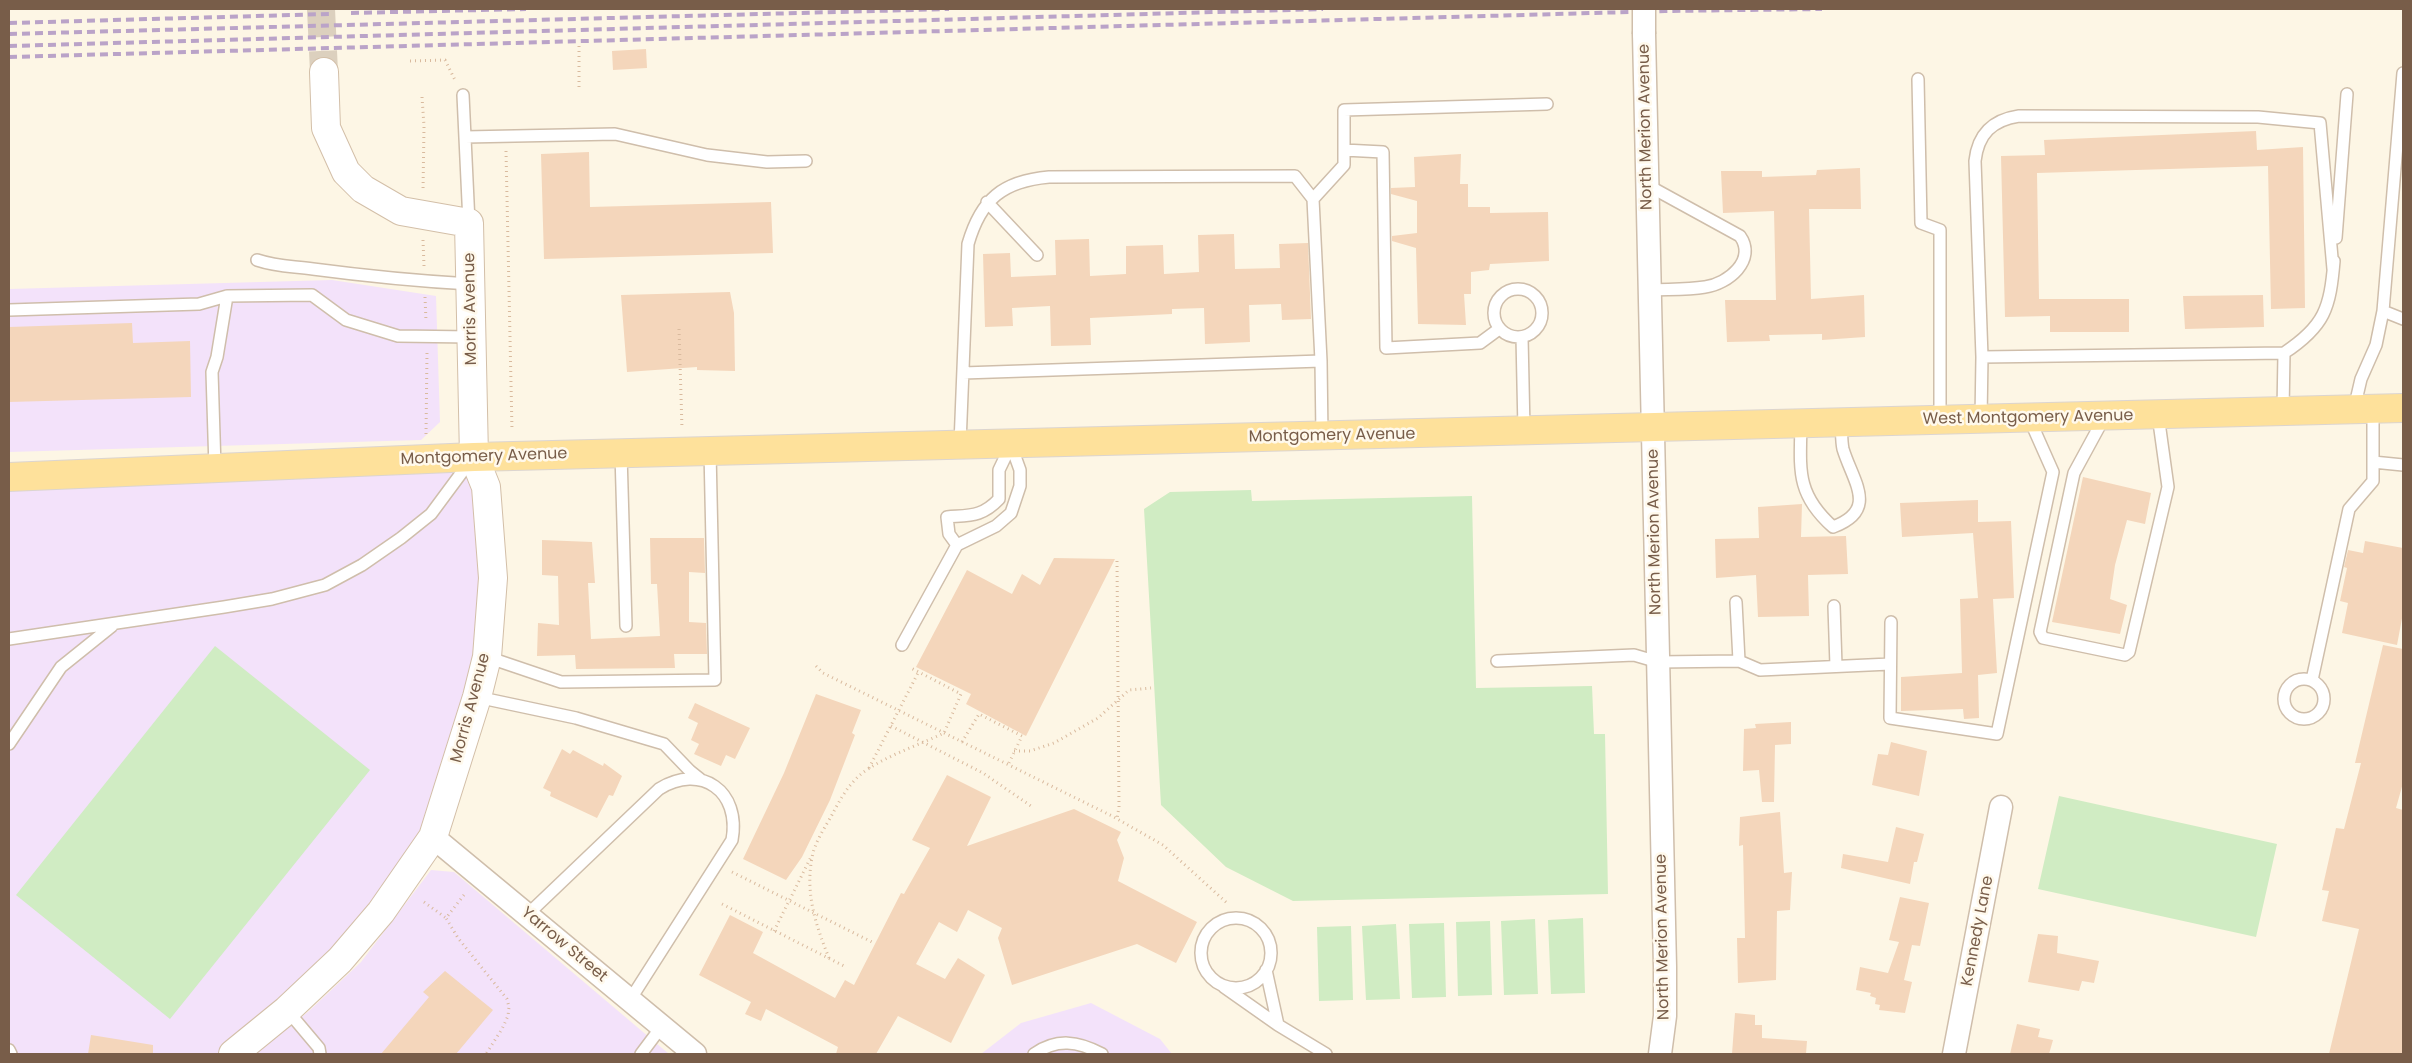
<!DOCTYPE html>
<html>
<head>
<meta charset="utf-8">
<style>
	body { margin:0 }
	#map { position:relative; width:2412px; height:1063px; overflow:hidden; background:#fdf6e5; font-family:Poppins,sans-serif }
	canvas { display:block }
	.frame { position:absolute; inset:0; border:10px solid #785d49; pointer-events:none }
</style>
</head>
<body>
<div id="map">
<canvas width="2412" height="1063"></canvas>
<div class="frame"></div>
</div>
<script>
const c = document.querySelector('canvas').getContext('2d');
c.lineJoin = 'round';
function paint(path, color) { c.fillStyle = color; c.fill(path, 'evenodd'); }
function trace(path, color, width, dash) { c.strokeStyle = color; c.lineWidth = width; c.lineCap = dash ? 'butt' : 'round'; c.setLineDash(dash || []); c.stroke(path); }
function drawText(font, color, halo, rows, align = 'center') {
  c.font = font + ' Poppins,sans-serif'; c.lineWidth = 5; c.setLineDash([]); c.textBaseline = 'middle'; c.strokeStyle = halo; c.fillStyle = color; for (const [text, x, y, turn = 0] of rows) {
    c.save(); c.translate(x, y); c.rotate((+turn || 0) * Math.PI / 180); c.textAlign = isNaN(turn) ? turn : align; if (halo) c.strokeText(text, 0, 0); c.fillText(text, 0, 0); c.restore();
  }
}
const education = new Path2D(`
	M 332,280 L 436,296 L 440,422 L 421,440 L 9,452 L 9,289 Z
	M 474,457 L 493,578 L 433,837 L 381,912 L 233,1054 L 9,1054 L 9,477 Z
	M 431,870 L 454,872 L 669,1054 L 256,1054 L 309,1011 L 361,962 Z
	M 1091,1003 L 1160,1039 L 1172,1054 L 981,1054 L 1021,1023 Z`);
const green = new Path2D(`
	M 1251,490 L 1252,501 L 1472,496 L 1476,688 L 1592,686 L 1594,734 L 1605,734 L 1608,894 L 1293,901 L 1226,867 L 1161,805 L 1144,509 L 1170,492 Z
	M 215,646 L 370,770 L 170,1019 L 16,895 Z
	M 2059,796 L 2277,844 L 2256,937 L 2038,889 Z
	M 1583,918 L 1585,993 L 1551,994 L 1548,920 Z
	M 1535,919 L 1538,994 L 1504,995 L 1501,921 Z
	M 1490,921 L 1492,995 L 1458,996 L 1456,922 Z
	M 1444,923 L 1446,997 L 1412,998 L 1409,924 Z
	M 1396,924 L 1400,999 L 1366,1000 L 1362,926 Z
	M 1351,926 L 1353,1000 L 1319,1001 L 1317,927 Z`);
const building = new Path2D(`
	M 646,49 L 647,68 L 613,70 L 612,51 Z
	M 2256,131 L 2257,150 L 2303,147 L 2305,308 L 2271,309 L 2268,166 L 2037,173 L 2039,299 L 2129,299 L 2129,332 L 2050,332 L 2050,316 L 2005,317 L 2001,156 L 2045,155 L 2044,140 Z
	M 589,152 L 590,207 L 771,202 L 773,253 L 544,259 L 541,154 Z
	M 1461,154 L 1460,184 L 1468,184 L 1468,207 L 1490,207 L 1490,213 L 1548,212 L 1549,261 L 1490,264 L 1489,270 L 1471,272 L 1471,294 L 1464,294 L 1466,325 L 1418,324 L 1416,248 L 1392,241 L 1392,236 L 1417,233 L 1417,201 L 1391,194 L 1391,188 L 1415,187 L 1414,157 Z
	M 1860,168 L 1861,209 L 1809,209 L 1811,299 L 1864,295 L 1865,337 L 1822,340 L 1822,334 L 1769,335 L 1770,341 L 1727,342 L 1725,300 L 1776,300 L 1774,211 L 1723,213 L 1721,171 L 1762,171 L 1762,177 L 1816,175 L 1817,170 Z
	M 1234,234 L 1235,269 L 1280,268 L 1279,244 L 1308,243 L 1311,319 L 1282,320 L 1281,304 L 1249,305 L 1250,342 L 1205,344 L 1204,308 L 1172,309 L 1172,314 L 1090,318 L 1091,345 L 1051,346 L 1050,306 L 1012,308 L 1013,326 L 985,327 L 983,254 L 1010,253 L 1011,277 L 1056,275 L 1055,240 L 1089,239 L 1090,276 L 1126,274 L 1126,246 L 1163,245 L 1164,274 L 1199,272 L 1198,235 Z
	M 730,292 L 734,313 L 735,371 L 697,370 L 697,367 L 627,372 L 621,295 Z
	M 2263,295 L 2264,327 L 2185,329 L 2183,296 Z
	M 132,323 L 133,343 L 190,341 L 191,397 L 9,402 L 9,327 Z
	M 2083,477 L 2151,493 L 2145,524 L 2127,520 L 2115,565 L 2110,599 L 2127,605 L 2120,634 L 2052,622 Z
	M 1978,500 L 1978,522 L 2011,521 L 2014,598 L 1993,599 L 1997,673 L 1978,675 L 1979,718 L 1964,719 L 1963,709 L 1901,711 L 1901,677 L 1962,673 L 1960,599 L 1978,598 L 1973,533 L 1902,537 L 1900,503 Z
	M 1802,504 L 1801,537 L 1846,536 L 1848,574 L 1808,575 L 1809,616 L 1758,617 L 1756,575 L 1716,578 L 1715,539 L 1759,538 L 1758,507 Z
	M 650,538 L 704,538 L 705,573 L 689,572 L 689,622 L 706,623 L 707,654 L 674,654 L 675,668 L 576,669 L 575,655 L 537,656 L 538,623 L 559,625 L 558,576 L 542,575 L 542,540 L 592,542 L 595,583 L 588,583 L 591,639 L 660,636 L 657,584 L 651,584 Z
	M 2365,541 L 2403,548 L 2403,613 L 2397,645 L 2342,633 L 2348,603 L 2340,601 L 2347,568 L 2344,567 L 2348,550 L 2363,553 Z
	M 1054,558 L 1115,559 L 1026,736 L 966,704 L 971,694 L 916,667 L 967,570 L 1012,594 L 1022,574 L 1040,585 Z
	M 2383,645 L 2403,649 L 2403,783 L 2396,808 L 2403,810 L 2403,1054 L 2329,1054 L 2359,929 L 2322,921 L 2329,891 L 2322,890 L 2336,828 L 2344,829 L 2361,763 L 2355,763 Z
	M 816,694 L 861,710 L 852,733 L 855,735 L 830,800 L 802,857 L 786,880 L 743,859 L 784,773 Z
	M 695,703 L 750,728 L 735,759 L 726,755 L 721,766 L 694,754 L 699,744 L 691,740 L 698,723 L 688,718 Z
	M 1791,722 L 1791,744 L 1775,745 L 1774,802 L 1762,802 L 1759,770 L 1743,771 L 1744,729 L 1756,728 L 1755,724 Z
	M 1891,742 L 1927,751 L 1919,796 L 1872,785 L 1878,754 L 1888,755 Z
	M 562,749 L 570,754 L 573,750 L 603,766 L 604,763 L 622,776 L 613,796 L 609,795 L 597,818 L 550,796 L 551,792 L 543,788 Z
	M 947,775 L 991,797 L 967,846 L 1074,809 L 1121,832 L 1117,840 L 1124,858 L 1118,881 L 1197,922 L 1176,963 L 1137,944 L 1012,985 L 998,938 L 1002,928 L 968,910 L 957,932 L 939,922 L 916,964 L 945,979 L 958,958 L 985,975 L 951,1043 L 898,1016 L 876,1054 L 836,1054 L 838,1047 L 766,1009 L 761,1021 L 745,1014 L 751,1002 L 699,975 L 730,915 L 763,932 L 753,953 L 835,998 L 845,980 L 854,985 L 901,893 L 904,894 L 930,848 L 912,840 Z
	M 1780,812 L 1784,873 L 1792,872 L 1790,910 L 1777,911 L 1776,980 L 1738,983 L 1737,938 L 1745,938 L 1743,845 L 1739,846 L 1740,817 Z
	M 1896,827 L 1924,834 L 1917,862 L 1914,862 L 1910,884 L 1841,868 L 1843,854 L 1888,862 Z
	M 1900,897 L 1929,903 L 1920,946 L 1912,945 L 1904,980 L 1912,982 L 1905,1013 L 1879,1010 L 1880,1005 L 1875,1004 L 1876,998 L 1870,996 L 1871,993 L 1856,990 L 1860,967 L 1888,973 L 1899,942 L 1889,940 Z
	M 2038,934 L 2058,936 L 2057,953 L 2099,961 L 2094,983 L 2082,981 L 2079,991 L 2028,982 Z
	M 445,971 L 493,1010 L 456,1054 L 381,1054 L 429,997 L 423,992 Z
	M 1735,1013 L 1755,1015 L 1755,1025 L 1762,1025 L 1762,1038 L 1807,1041 L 1806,1054 L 1732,1054 Z
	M 2017,1024 L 2040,1029 L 2038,1037 L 2053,1040 L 2049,1054 L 2010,1054 Z
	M 91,1035 L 153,1045 L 153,1054 L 88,1054 Z`);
const secondaryTunnel = new Path2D(`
	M 321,9 L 324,72`);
const path = new Path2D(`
	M 579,46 L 579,90
	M 410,61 L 445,60 L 456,82
	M 422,97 L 424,126 L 423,191
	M 506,151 L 512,430
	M 423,240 L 424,266
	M 425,297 L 426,321
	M 679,329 L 682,429
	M 426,434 L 427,352
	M 1117,561 L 1119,807 L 1117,819
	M 816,666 L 823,673 L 1112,816 L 1163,845 L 1227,903
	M 891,726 L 983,773 L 1031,806
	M 962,742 L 979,714 L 1022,736 L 1008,765
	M 1014,751 L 1030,751 L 1054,743 L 1098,718 L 1129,690 L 1151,688
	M 869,768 L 918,673
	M 732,872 L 872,942
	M 464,895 L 446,918 L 458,938 L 507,999 L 509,1007 L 508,1016 L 502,1029 L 486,1054
	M 424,902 L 446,918
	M 722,904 L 846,967
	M 774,931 L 811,857
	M 829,958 C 816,926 805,893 812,858 C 814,843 826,826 833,813 C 842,796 851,780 868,769 C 891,754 919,745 944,733 L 961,694 L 911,668`);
const lane = new Path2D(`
	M 1918,79 L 1921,223 L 1940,230 L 1940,420
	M 463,95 L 469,223
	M 465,137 L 615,134 L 707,155 L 767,162 L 806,161
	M 1344,150 L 1383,152 L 1386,348 L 1480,343 L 1499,329
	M 1647,185 L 1740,236 C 1757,260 1728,284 1705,287 C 1687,290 1668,289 1650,290
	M 1313,199 L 1344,165 L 1344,110 L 1547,104
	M 987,202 L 1037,255
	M 2336,238 L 2347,94
	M 257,260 C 278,267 292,266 313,269 C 366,276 417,281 470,284
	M1494 313a24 24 0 1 1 48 0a24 24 0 1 1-48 0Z
	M 9,310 L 199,304 L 227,296
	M 2383,311 L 2403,319
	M 1522,337 L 1524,430
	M 1982,357 L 2284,353 C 2325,326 2330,308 2334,261
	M 963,373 L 1321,361
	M 2354,409 L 2361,379 L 2376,345 L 2383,311 L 2403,73
	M 2283,411 L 2284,353
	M 2105,416 L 2074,473 L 2040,632 L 2043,638 L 2125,655 L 2129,652 L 2168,487 L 2158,415
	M 1981,419 L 1982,357 L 1975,161 C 1978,134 1992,120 2019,116 L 2258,117 L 2320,123 L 2333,269
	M 1801,424 C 1800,470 1796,494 1833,527 C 1879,510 1853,482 1843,449 C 1841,440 1842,430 1841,421
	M 960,444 L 968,244 C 981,199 1003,181 1049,177 L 1295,176 L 1313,199 L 1321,361 L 1322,436
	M 621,454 L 626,626
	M 2373,462 L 2403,465
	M 215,468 L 212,372 L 217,357 L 227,296 L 312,295 L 346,320 L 398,336 L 471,337
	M 957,545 L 949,534 L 947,517 C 970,515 982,517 999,499 L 999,470 L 1011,445
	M 1736,602 L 1739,661 L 1760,670 L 1890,664
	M 1834,606 L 1836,666
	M 1891,622 L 1890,718 L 1997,734 L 2053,472 L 2029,418
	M 9,639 L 224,607 L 272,599 L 325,585 L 362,565 L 401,538 L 431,514 L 471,460
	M 902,645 L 957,545 L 996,526 L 1011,513 L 1020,486 L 1020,470 L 1011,445
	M 487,657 L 561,682 L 715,680 L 710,451
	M 1497,661 L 1634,655 L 1658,662 L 1739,661
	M2284 699a20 20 0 1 1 40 0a20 20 0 1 1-40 0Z
	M 2312,680 L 2349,509 L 2373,481 L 2373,409
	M 477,697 L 576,718 L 664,744 L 690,771 L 700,779
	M 9,744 L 61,667 L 112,626
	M 527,915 L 659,789 C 701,763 741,791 732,840 L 630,1000
	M1201 953a35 35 0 1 1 70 0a35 35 0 1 1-70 0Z
	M 1224,987 L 1278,1025 L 1266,970
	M 287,1010 L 319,1048 L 320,1054
	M 1278,1025 L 1326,1054
	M 9,1050 L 11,1054
	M 641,1054 L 662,1026
	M 1034,1054 C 1057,1038 1078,1041 1102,1054`);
const street = new Path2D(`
	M 1644,34 L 1665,967 L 1665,1016 L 1660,1054
	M 433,837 L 695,1054
	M 1954,1054 L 2001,807`);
const secondary = new Path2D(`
	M 233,1054 L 287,1010 L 340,960 L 381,912 L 433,837 L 477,697 L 487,657 L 493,578 L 486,487 L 474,457 L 469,223 L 401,211 L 363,189 L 346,172 L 326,128 L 324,72`);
const primary = new Path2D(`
	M 9,477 L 474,457 L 2403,408`);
const rail = new Path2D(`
	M 351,13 L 526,9
	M 9,23 L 329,14
	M 9,34 L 949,9
	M 9,46 L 1323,9
	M 9,57 L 1665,11 L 1822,9`);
const streetBridge = new Path2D(`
	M 1644,34 L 1644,9`);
const streetNames = [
	["North Merion Avenue",1646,127,-91],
	["Morris Avenue",471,309,-91],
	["West Montgomery Avenue",2028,418,-1],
	["Montgomery Avenue",1332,436,-1],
	["Montgomery Avenue",484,457,-2],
	["North Merion Avenue",1655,532,-91],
	["Morris Avenue",471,708,-75],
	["Kennedy Lane",1978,931,-79],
	["North Merion Avenue",1663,937,-91],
	["Yarrow Street",564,945,40]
];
paint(education, '#f3e2fa');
paint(green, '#d0ecc3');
paint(building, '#f4d6bb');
trace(secondaryTunnel, '#dcd0be', 28, [28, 14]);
trace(lane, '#cfbeab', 14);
trace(street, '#cfbeab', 25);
trace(secondary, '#d3bfa8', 30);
trace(primary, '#dcd5d0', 30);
trace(path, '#d9ba9e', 3, [1, 4]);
trace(lane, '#fff', 11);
trace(street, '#fff', 22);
trace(secondary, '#fff', 28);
trace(primary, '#fee19b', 28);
trace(rail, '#baa3c8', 4, [8, 5]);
trace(streetBridge, '#cfbeab', 25, []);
trace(streetBridge, '#fff', 22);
drawText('16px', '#785d49', '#fff9ec', streetNames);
</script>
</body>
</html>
